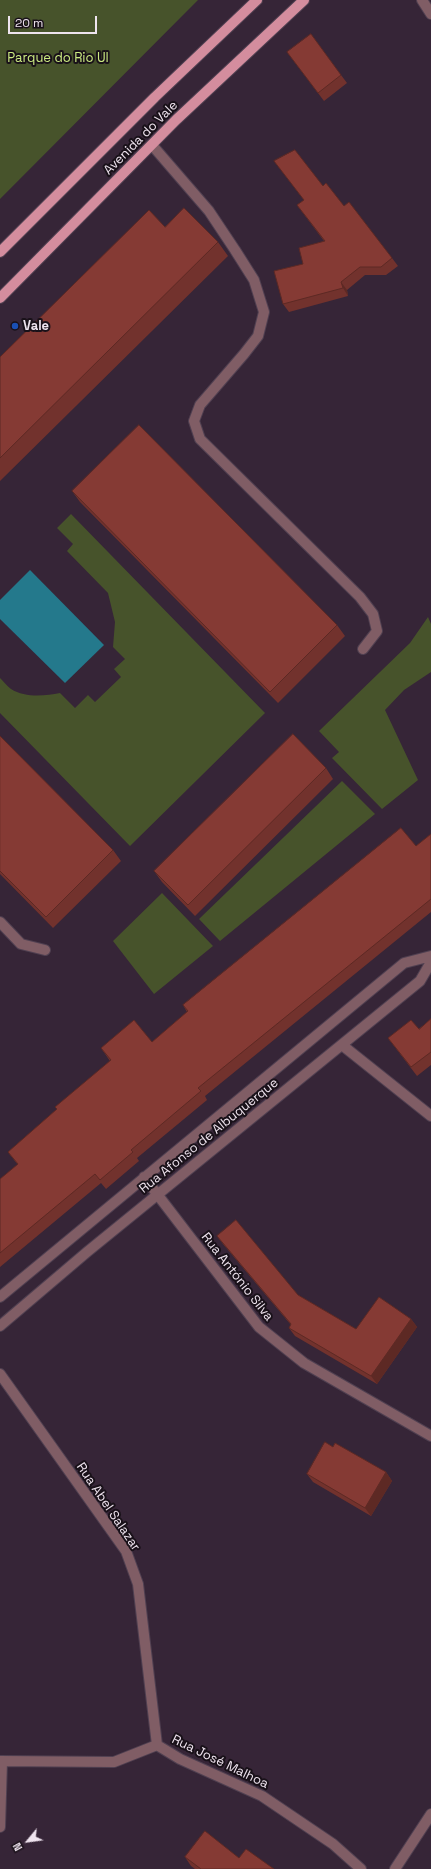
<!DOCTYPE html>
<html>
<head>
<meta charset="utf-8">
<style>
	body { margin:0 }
	#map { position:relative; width:431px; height:1869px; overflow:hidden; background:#362537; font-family:"Space Grotesk",sans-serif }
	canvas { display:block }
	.north { position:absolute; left:8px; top:1821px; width:40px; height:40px; -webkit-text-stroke:3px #191119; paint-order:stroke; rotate:241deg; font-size:11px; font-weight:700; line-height:16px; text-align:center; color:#efe4ef }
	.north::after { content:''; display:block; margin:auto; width:14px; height:18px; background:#efe4ef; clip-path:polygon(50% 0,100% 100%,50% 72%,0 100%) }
	.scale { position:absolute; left:8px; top:16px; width:89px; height:18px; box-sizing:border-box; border:2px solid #efe4ef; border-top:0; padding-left:5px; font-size:12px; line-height:14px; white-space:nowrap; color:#efe4ef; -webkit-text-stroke:3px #191119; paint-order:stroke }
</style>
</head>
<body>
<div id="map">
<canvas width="431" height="1869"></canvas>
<div class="north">N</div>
<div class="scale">20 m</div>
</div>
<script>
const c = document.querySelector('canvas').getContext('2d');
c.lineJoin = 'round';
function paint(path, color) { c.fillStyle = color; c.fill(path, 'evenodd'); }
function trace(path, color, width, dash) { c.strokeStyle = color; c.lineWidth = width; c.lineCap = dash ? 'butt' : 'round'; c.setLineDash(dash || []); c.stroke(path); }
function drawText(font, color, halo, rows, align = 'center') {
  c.font = font + ' "Space Grotesk",sans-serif'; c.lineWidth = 4; c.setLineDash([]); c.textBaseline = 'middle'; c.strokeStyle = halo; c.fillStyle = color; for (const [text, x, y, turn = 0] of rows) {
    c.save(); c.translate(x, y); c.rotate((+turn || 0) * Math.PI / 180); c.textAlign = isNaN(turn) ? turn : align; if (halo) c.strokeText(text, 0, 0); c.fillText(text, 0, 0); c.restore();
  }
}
const green = new Path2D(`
	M 0,0 L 198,0 L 0,199 Z
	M 71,514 L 265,713 L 130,846 L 0,713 L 0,678 C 3,681 7,686 11,689 C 25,698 45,696 60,693 L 75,708 L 88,695 L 95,702 L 121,677 L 114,669 L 125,659 L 113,647 L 115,622 L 108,593 L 67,551 L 73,544 L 57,528 Z
	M 428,617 L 431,624 L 431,672 L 404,690 L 385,710 L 418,780 L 382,809 L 332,758 L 339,752 L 319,731 L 410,643 Z
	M 342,781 L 375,814 L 220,941 L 199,919 Z
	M 162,893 L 213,946 L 154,994 L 113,941 Z`);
const water = new Path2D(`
	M 30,570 L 104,645 L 65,683 L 0,619 L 0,600 Z`);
const minor = new Path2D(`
	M 422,0 L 431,14
	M 152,145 L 209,211 L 235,250 L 254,280 L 264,312 L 258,336 L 244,354 L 200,405 L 194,421 L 200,439 L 360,597 L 373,614 L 377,631 L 363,649
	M 0,922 L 21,944 L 45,950
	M 342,1045 L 431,1116
	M 144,1177 L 259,1327 L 304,1363 L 431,1436
	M 0,1297 L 404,963 L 431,956
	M 0,1326 L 87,1252 L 420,981 L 431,962
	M 0,1374 L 126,1551 L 138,1584 L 157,1745
	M 0,1761 L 114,1762 L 157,1745 L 180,1759 L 262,1796 L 333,1844 L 361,1869
	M 0,1827 L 2,1761
	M 395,1869 L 431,1814`);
const major = new Path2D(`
	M 0,252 L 155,97 L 257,0
	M 0,298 L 176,120 L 304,0`);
const wall = new Path2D(`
	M 287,52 L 341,75 L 347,83 L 324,101 Z
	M 274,161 L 323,186 L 344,206 L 392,258 L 398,266 L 386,275 L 365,275 L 347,290 L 348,296 L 289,312 L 283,304 L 303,264 L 324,241 L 297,205 L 304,200 Z
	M 165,227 L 218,242 L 228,256 L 0,481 L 0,357 Z
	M 72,491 L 337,625 L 345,636 L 278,703 L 80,502 Z
	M 0,736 L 113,850 L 121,861 L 53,928 L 0,874 Z
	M 326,768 L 333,779 L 195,916 L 162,882 L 154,871 Z
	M 431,834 L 431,912 L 205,1096 L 207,1100 L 137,1158 L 139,1161 L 106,1189 L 101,1183 L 0,1267 L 0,1179 L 18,1165 L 8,1152 L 57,1109 L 110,1061 L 101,1048 L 152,1042 L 187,1012 L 183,1005 L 416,846 Z
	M 431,1019 L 431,1065 L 417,1076 L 388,1038 L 419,1029 Z
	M 217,1236 L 298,1295 L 356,1329 L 411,1319 L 417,1327 L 377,1384 L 295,1336 L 289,1328 L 291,1325 L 223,1244 Z
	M 333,1447 L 386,1472 L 392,1481 L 371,1516 L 313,1482 L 307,1474 Z
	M 185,1857 L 239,1858 L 274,1869 L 195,1869 L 191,1866 Z`);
const shadedWall = new Path2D(`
	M 341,282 L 347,290 L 348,296 L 343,288 Z
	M 411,1319 L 417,1327 L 377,1384 L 371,1376 Z
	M 386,1472 L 392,1481 L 371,1516 L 365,1508 Z`);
const building = new Path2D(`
	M 311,34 L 341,75 L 318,93 L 287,52 Z
	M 295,150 L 323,186 L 326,183 L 344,206 L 349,202 L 392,258 L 381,267 L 360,267 L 341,282 L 343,288 L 283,304 L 274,271 L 303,264 L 299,248 L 325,241 L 297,205 L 304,200 L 274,161 Z
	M 184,208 L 218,242 L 0,458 L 0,357 L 149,210 L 165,227 Z
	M 139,425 L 337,625 L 270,692 L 72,491 Z
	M 293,734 L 326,768 L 188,905 L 154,871 Z
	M 0,736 L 113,850 L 46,917 L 0,871 Z
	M 401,828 L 416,846 L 431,834 L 431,899 L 198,1088 L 201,1091 L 131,1150 L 133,1152 L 100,1180 L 95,1174 L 0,1253 L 0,1179 L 18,1164 L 8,1152 L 57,1109 L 55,1107 L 111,1060 L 101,1048 L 134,1020 L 152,1042 L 188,1011 L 183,1005 Z
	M 431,1019 L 431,1052 L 411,1067 L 388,1038 L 411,1020 L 419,1029 Z
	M 236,1220 L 298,1295 L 356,1329 L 379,1297 L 411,1319 L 371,1376 L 289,1328 L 291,1324 L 217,1236 Z
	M 325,1442 L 333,1447 L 335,1443 L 386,1472 L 365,1508 L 307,1474 Z
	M 205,1831 L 239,1858 L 246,1849 L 274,1869 L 201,1869 L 185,1857 Z`);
const markers = [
	[15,326,4,"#1a4fb4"]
];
const parkNames = [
	["Parque do Rio Ul",58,58]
];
const streetNames = [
	["Avenida do Vale",141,138,-45],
	["Rua Afonso de Albuquerque",209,1136,-39],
	["Rua António Silva",237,1277,52],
	["Rua Abel Salazar",108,1507,56],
	["Rua José Malhoa",220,1762,26]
];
const poiNames = [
	["Vale",23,326]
];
paint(green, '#47532b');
paint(water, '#24798c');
trace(minor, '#504051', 12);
trace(major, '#504051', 12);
trace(minor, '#805d65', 10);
trace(major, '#d48d9e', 10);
paint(wall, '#72322d');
paint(shadedWall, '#5d2924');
paint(building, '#853a34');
trace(building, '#5d2924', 1);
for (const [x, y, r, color] of markers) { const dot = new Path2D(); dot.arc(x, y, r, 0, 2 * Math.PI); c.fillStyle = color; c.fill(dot); trace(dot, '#191119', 1.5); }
drawText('13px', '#cbea82', '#191119', parkNames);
drawText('13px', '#efe4ef', '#191119', streetNames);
drawText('bold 13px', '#efe4ef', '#191119', poiNames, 'left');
</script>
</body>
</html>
